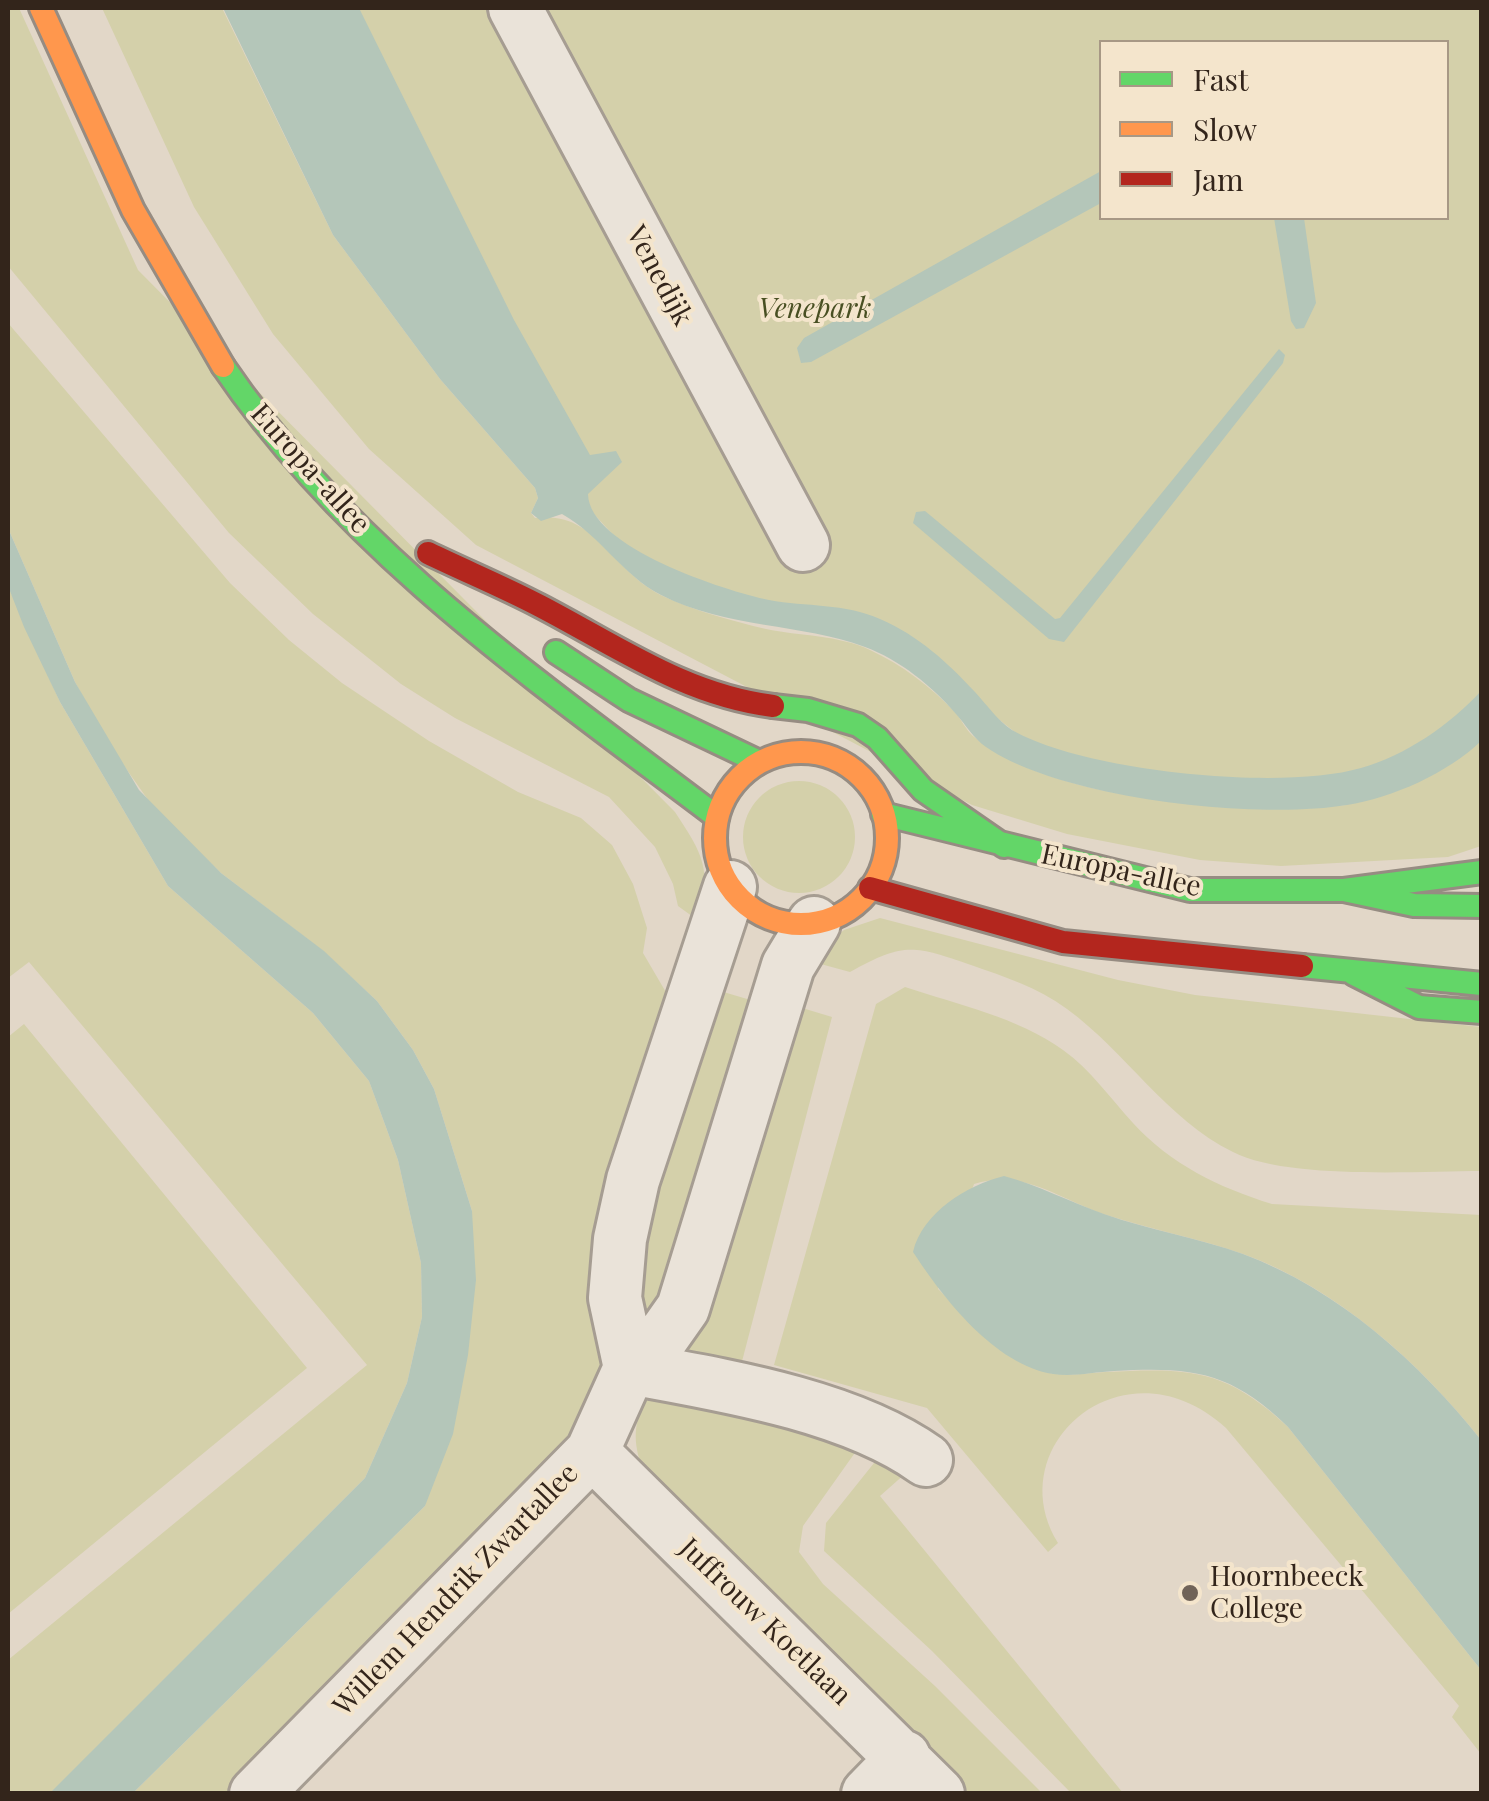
<!DOCTYPE html>
<html>
<head>
<meta charset="utf-8">
<style>
	body { margin:0 }
	#map { position:relative; width:1489px; height:1801px; overflow:hidden; background:#e2d7c8; font-family:"Playfair Display",serif }
	canvas { display:block }
	.frame { position:absolute; inset:0; border:10px solid #33251b; pointer-events:none }
	.legend { position:absolute; left:1099px; top:40px; width:350px; height:180px; box-sizing:border-box; background:#f4e5cc; border:2px solid #a79885; margin:0; padding:12px 18px; list-style:none; font-size:30px; color:#33251b }
	.legend li { display:flex; align-items:center; gap:20px; height:50px }
	.legend b { width:50px; border:2px solid #a79885 }
</style>
</head>
<body>
<div id="map">
<canvas width="1489" height="1801"></canvas>
<div class="frame"></div>
<ul class="legend">
<li><b style="height:12px;background:#63d668"></b>Fast</li>
<li><b style="height:12px;background:#ff974d"></b>Slow</li>
<li><b style="height:12px;background:#b3261e"></b>Jam</li>
</ul>
</div>
<script>
const c = document.querySelector('canvas').getContext('2d');
c.lineJoin = 'round';
function paint(path, color) { c.fillStyle = color; c.fill(path, 'evenodd'); }
function trace(path, color, width, dash) { c.strokeStyle = color; c.lineWidth = width; c.lineCap = dash ? 'butt' : 'round'; c.setLineDash(dash || []); c.stroke(path); }
function drawText(font, color, halo, rows, align = 'center') {
  c.font = font + ' "Playfair Display",serif'; c.lineWidth = 8; c.setLineDash([]); c.textBaseline = 'middle'; c.strokeStyle = halo; c.fillStyle = color; for (const [text, x, y, turn = 0] of rows) {
    c.save(); c.translate(x, y); c.rotate((+turn || 0) * Math.PI / 180); c.textAlign = isNaN(turn) ? turn : align; if (halo) c.strokeText(text, 0, 0); c.fillText(text, 0, 0); c.restore();
  }
}
const green = new Path2D(`
	M 8,8 L 19,8 L 138,270 L 675,812 C 702,853 714,871 696,919 L 678,906 L 673,884 L 655,847 L 609,797 L 455,718 L 401,684 L 313,614 L 229,533 L 8,266 Z
	M 102,8 L 222,8 L 333,235 L 440,379 L 535,488 L 538,498 L 531,513 L 535,518 C 598,510 610,572 665,597 C 696,611 732,621 766,629 C 799,636 839,635 870,650 C 902,665 930,686 955,712 C 961,719 966,730 973,736 C 1055,804 1245,813 1347,805 L 1060,768 L 900,641 L 641,565 L 567,485 L 307,8 L 1481,8 L 1481,846 L 1448,857 L 1281,866 L 1200,860 L 1067,834 L 972,805 L 476,545 L 369,449 L 273,334 L 194,207 ZM 1102,42 L 1446,42 L 1446,218 L 1102,218 Z
	M 8,323 L 230,583 L 289,640 L 342,683 L 429,741 L 518,792 L 581,818 L 612,845 L 633,884 L 647,928 L 643,953 L 674,1006 L 605,1358 L 584,1428 L 228,1793 L 133,1793 L 425,1506 L 472,1211 L 434,1089 L 413,1050 L 377,1001 L 323,951 L 221,873 L 158,814 L 108,743 L 75,682 L 8,528 Z
	M 8,586 L 60,702 L 168,886 L 313,1013 L 369,1081 L 398,1160 L 421,1263 L 422,1317 L 407,1383 L 365,1478 L 50,1794 L 8,1793 L 8,1660 L 367,1365 L 29,962 L 8,978 Z
	M743 837a56 56 0 1 1 112 0a56 56 0 1 1-112 0Z
	M 880,918 L 1118,980 L 1195,995 L 1481,1027 L 1481,1171 C 1419,1171 1287,1180 1233,1152 C 1166,1119 1126,1052 1067,1009 C 1037,987 1005,977 971,965 C 913,945 904,942 850,972 L 806,960 L 844,930 Z
	M 905,987 C 959,1005 1017,1017 1063,1050 C 1091,1070 1110,1098 1133,1123 C 1170,1164 1220,1188 1272,1204 L 1481,1215 L 1481,1440 C 1420,1363 1337,1288 1243,1254 C 1197,1238 1149,1229 1103,1214 C 1056,1197 1023,1169 974,1184 L 938,1289 C 972,1320 1000,1358 1046,1372 C 1063,1377 1088,1373 1106,1372 C 1189,1368 1225,1368 1288,1427 L 1481,1670 L 1481,1754 L 1452,1717 L 1459,1706 L 1226,1428 C 1125,1336 998,1445 1058,1543 L 1048,1552 L 927,1408 L 774,1365 L 876,1004 Z
	M 710,988 L 764,1004 L 659,1318 L 637,1321 L 645,1223 Z
	M 789,1004 L 832,1017 L 740,1369 L 684,1352 L 680,1334 Z
	M 24,1024 L 307,1368 L 8,1614 L 8,1037 Z
	M 661,1392 L 859,1447 L 803,1526 L 799,1552 L 823,1584 L 935,1686 L 1042,1793 L 961,1793 L 643,1470 C 632,1441 634,1423 646,1396 Z
	M 882,1453 L 906,1473 L 880,1496 L 1123,1793 L 1071,1793 L 932,1651 L 824,1551 L 826,1523 Z`);
const water = new Path2D(`
	M 223,8 L 359,8 L 514,320 L 590,455 L 616,451 L 622,462 L 588,494 C 589,547 725,591 769,600 C 806,607 845,603 880,619 C 919,636 947,662 975,692 C 987,705 998,721 1012,730 C 1085,772 1282,791 1361,768 C 1405,756 1451,724 1481,691 L 1481,741 C 1448,773 1392,798 1347,805 C 1257,820 1061,799 986,747 C 973,738 966,725 956,714 C 932,686 900,660 865,647 C 801,623 728,629 661,595 C 622,575 600,535 562,514 L 541,521 L 531,513 L 538,498 L 535,488 L 440,379 L 333,235 Z
	M 1101,171 L 1101,203 L 811,362 L 801,363 L 797,348 L 804,338 Z
	M 1274,218 L 1304,218 L 1316,303 L 1304,328 L 1296,329 L 1291,321 Z
	M 1279,349 L 1285,355 L 1283,363 L 1064,642 L 1049,639 L 913,523 L 916,512 L 925,511 L 1055,619 L 1060,618 Z
	M 8,528 L 75,682 L 139,790 L 221,873 L 324,951 L 377,1001 L 413,1050 L 434,1089 L 472,1211 L 476,1280 L 468,1355 L 453,1434 L 425,1506 L 133,1793 L 50,1793 L 365,1478 L 407,1383 L 422,1317 L 421,1263 L 398,1160 L 369,1081 L 313,1013 L 168,886 L 60,702 L 24,627 L 8,586 Z
	M 1004,1176 C 1038,1185 1070,1202 1104,1214 C 1150,1230 1198,1238 1243,1254 C 1338,1289 1420,1363 1481,1440 L 1481,1670 L 1288,1427 C 1230,1371 1193,1367 1114,1371 C 1094,1372 1073,1377 1053,1374 C 995,1365 943,1298 913,1252 C 922,1213 967,1185 1004,1176 Z`);
const street = new Path2D(`
	M 515,8 L 803,545
	M 630,1368 L 615,1298 L 620,1239 L 633,1180 L 730,887
	M 630,1368 C 722,1385 849,1405 926,1460
	M 592,1452 L 938,1794
	M 256,1794 L 592,1452 L 630,1368 L 664,1335 L 683,1308 L 788,966 L 814,923
	M 868,1794 L 904,1757`);
const fast = new Path2D(`
	M 223,366 C 349,552 540,683 717,817
	M 556,652 L 629,700 L 759,762
	M 773,706 L 808,710 L 858,725 L 877,738 L 923,790 L 1004,846
	M 883,814 L 1190,890 L 1344,890 L 1414,905 L 1482,906
	M 1344,890 L 1482,872
	M 1302,966 L 1482,984
	M 1354,974 L 1419,1007 L 1482,1012`);
const slow = new Path2D(`
	M 41,8 L 133,210 L 223,366
	M715 838a86 86 0 1 1 172 0a86 86 0 1 1-172 0Z`);
const jam = new Path2D(`
	M 428,553 C 465,571 504,587 540,606 C 617,646 685,695 773,706
	M 870,888 L 1063,942 L 1302,966`);
const markers = [
	[1190,1593,10,"#706358"]
];
const streetNames = [
	["Venedijk",659,276,62],
	["Europa-allee",310,469,48],
	["Europa-allee",1121,871,12],
	["Willem Hendrik Zwartallee",456,1590,-46],
	["Juffrouw Koetlaan",765,1622,44]
];
const parkNames = [
	["Venepark",815,309]
];
const poiNames = [
	["Hoornbeeck",1210,1577],
	["College",1210,1609]
];
paint(green, '#d4d0aa');
paint(water, '#b4c6b9');
trace(street, '#a69d92', 58);
trace(fast, '#968c82', 28);
trace(slow, '#968c82', 28);
trace(jam, '#968c82', 28);
trace(street, '#eae3d9', 52);
trace(fast, '#63d668', 22);
trace(slow, '#ff974d', 22);
trace(jam, '#b3261e', 22);
for (const [x, y, r, color] of markers) { const dot = new Path2D(); dot.arc(x, y, r, 0, 2 * Math.PI); c.fillStyle = color; c.fill(dot); trace(dot, '#f4e5cc', 4); }
drawText('28px', '#33251b', '#f4e5cc', streetNames);
drawText('italic 28px', '#484f22', '#f4e5cc', parkNames);
drawText('28px', '#33251b', '#f4e5cc', poiNames, 'left');
</script>
</body>
</html>
